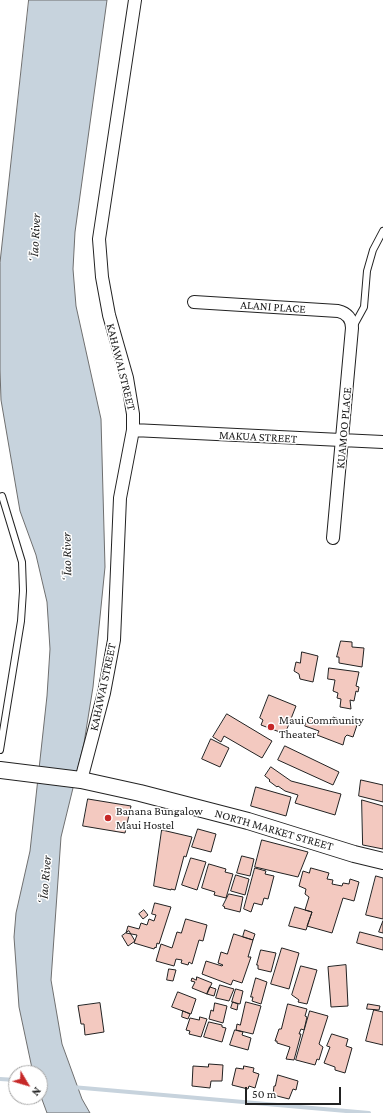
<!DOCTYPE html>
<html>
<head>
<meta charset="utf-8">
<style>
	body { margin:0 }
	#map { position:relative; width:383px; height:1113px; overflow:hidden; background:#fff; font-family:"Crimson Pro",serif }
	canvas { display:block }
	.north { position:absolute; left:8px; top:1065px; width:40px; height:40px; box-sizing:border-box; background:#fff; border:1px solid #a7a7a7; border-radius:50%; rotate:128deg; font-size:11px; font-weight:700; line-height:16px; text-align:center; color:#222 }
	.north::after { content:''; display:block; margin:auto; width:14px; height:18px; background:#c62828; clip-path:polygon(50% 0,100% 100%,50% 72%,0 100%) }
	.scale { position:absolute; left:245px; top:1087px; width:96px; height:18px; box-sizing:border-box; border:2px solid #222; border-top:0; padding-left:5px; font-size:12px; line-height:14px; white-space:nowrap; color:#222; -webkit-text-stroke:3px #fff; paint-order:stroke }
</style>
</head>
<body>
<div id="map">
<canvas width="383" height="1113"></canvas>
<div class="north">N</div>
<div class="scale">50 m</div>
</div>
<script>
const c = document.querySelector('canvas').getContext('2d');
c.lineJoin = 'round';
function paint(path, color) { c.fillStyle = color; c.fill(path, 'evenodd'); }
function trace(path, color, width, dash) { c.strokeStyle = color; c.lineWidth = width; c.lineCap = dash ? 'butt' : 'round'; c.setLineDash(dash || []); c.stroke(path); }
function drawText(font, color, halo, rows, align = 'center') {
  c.font = font + ' "Crimson Pro",serif'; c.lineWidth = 3; c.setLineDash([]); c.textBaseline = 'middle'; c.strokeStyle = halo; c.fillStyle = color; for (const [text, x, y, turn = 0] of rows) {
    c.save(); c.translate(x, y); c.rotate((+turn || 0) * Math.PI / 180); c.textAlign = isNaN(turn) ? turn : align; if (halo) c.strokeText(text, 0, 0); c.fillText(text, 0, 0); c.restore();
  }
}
const water = new Path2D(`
	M 29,0 L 107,0 L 75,232 L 73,269 L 76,306 L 101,419 L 105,567 L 93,687 L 84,743 L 61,837 L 51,980 L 62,1044 L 82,1099 L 90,1113 L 47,1113 L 40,1094 L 40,1073 L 33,1073 L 19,1007 L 14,937 L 16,913 L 30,851 L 47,696 L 50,649 L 47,602 L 36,555 L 20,511 L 1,400 L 0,370 L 0,263 Z`);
const stream = new Path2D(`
	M 0,1079 L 16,1080
	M 72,1087 L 369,1113`);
const building = new Path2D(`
	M 341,641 L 352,642 L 352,647 L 364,648 L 362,667 L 339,663 L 339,657 L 337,657 Z
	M 302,652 L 318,656 L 313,682 L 300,679 L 299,674 L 294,671 L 296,662 L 300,663 Z
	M 329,668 L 359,672 L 356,686 L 359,687 L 358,692 L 356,691 L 354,701 L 350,700 L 351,709 L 340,707 L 341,699 L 337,698 L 338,693 L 333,691 L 335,680 L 328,679 Z
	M 269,695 L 296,706 L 285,734 L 261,725 L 263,720 L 260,718 Z
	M 227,714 L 272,741 L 262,758 L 224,736 L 221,742 L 213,737 Z
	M 309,717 L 330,725 L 333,717 L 357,725 L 353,737 L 347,735 L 345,737 L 343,745 L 317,735 L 319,731 L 305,726 Z
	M 211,739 L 229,748 L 220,767 L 202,759 Z
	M 285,746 L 339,772 L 333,785 L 278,760 Z
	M 271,767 L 291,781 L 341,794 L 335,815 L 295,803 L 298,795 L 285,791 L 278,786 L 277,787 L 269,781 L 270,780 L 265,776 Z
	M 361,780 L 383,785 L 383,802 L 359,796 Z
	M 256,787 L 291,797 L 286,816 L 251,806 Z
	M 88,799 L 131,806 L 125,833 L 83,826 Z
	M 362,800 L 383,806 L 383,849 L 363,845 Z
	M 198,829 L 216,834 L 211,852 L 192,847 Z
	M 162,830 L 192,837 L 186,857 L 184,856 L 175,890 L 171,889 L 171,890 L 154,886 Z
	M 262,840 L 308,852 L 298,877 L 255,867 Z
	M 242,856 L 254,859 L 250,876 L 237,873 Z
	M 191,858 L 206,862 L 197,890 L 182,885 Z
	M 209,864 L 226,869 L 225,872 L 233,874 L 226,898 L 214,895 L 215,892 L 202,888 Z
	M 255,868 L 266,871 L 265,874 L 274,876 L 268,899 L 264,898 L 262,905 L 254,903 L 251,912 L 244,909 Z
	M 311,868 L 329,873 L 327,879 L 333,880 L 332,884 L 342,886 L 343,883 L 349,884 L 350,879 L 359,882 L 354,901 L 343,898 L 332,933 L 307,926 L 312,912 L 305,910 L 309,897 L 305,894 L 306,889 L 299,886 L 303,871 L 309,873 Z
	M 236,875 L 249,879 L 245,895 L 231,891 Z
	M 376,876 L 383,878 L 383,919 L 366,915 Z
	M 229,894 L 243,897 L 240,912 L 224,908 L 225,907 L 223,906 Z
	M 155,903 L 171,907 L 159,944 L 157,943 L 156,948 L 155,947 L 154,949 L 134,943 L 137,935 L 126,933 L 128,926 L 139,929 L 141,923 L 147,925 L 149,919 L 154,921 L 156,915 L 152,914 Z
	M 295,907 L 312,912 L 306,930 L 289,926 Z
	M 144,910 L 148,915 L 143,919 L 139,914 Z
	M 186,919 L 207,925 L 203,941 L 199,940 L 192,964 L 189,962 L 188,965 L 181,963 L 182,960 L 176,959 L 174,966 L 156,961 L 161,944 L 172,948 L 177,932 L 181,933 Z
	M 383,921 L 383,933 L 379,932 Z
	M 245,930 L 255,934 L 253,940 L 243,937 Z
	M 129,931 L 135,941 L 128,946 L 122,936 Z
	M 360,932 L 383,938 L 383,950 L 357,943 Z
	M 234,934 L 253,940 L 248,957 L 251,957 L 242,983 L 233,980 L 231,985 L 202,974 L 206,961 L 222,966 L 223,965 L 218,963 L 221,952 L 227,954 Z
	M 282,948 L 299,953 L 289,989 L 271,984 Z
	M 261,950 L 276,953 L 271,972 L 258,969 L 258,965 L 257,965 Z
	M 346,965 L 348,1006 L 331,1007 L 328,967 Z
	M 301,966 L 317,970 L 307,1004 L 298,1002 L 299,1000 L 292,995 Z
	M 169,969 L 176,970 L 173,981 L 167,980 Z
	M 197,977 L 212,983 L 207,994 L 192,988 L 195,982 L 191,981 L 192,978 L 196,980 Z
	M 256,978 L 267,982 L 261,1004 L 252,1001 L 253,997 L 251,997 Z
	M 220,985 L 234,989 L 229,1001 L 216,998 Z
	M 210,987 L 216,989 L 214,996 L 207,994 Z
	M 236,989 L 243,991 L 240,1004 L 232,1002 Z
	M 178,992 L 196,999 L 191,1014 L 172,1007 Z
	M 233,1002 L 238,1004 L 237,1010 L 231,1008 Z
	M 246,1002 L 261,1006 L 253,1034 L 236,1030 L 237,1024 L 240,1025 Z
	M 100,1003 L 104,1032 L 85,1035 L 84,1024 L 81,1024 L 78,1006 Z
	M 215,1003 L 227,1006 L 223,1023 L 209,1019 L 211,1010 L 213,1011 Z
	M 288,1004 L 307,1009 L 305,1016 L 307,1017 L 304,1030 L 301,1029 L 299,1034 L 301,1034 L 294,1060 L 286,1059 L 290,1047 L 277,1043 L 277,1041 L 275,1041 L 279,1029 L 281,1029 Z
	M 368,1004 L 380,1006 L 379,1010 L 367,1009 Z
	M 374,1010 L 383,1012 L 383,1045 L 366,1041 Z
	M 183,1011 L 190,1014 L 188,1019 L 182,1017 Z
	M 310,1011 L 328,1016 L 319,1044 L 323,1047 L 319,1060 L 317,1059 L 315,1065 L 296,1060 Z
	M 200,1017 L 207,1019 L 201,1037 L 189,1034 L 190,1031 L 186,1030 L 190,1018 L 199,1020 Z
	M 209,1022 L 222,1025 L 222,1027 L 226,1028 L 222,1042 L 204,1037 Z
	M 235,1030 L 243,1032 L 242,1035 L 251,1038 L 248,1050 L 230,1045 Z
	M 332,1034 L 348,1039 L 346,1046 L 352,1048 L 345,1073 L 335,1070 L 335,1067 L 324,1063 L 330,1047 L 327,1046 Z
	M 209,1064 L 223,1065 L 222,1081 L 211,1081 L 210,1088 L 192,1086 L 193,1066 L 208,1067 Z
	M 244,1066 L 254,1068 L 253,1072 L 259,1074 L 255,1088 L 249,1086 L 248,1089 L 232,1085 L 236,1068 L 243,1069 Z
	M 278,1075 L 298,1081 L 296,1090 L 293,1089 L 289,1099 L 273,1095 L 274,1086 L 275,1086 Z`);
const lane = new Path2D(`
	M 353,327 L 364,307 L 367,271 L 373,250 L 383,231
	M 0,750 L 21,621 L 23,591 L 22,562 L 2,496`);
const street = new Path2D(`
	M 194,302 L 338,311 C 347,313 352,319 352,328 L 333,538
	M 133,430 L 383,442
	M 81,780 L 104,693 L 114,640 L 120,498 L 133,430 L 133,414 L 127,378 L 109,315 L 102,277 L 99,239 L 135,0`);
const secondary = new Path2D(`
	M 0,770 L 81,780 L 140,793 L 248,821 L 354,854 L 383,861`);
const markers = [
	[271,727,4,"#c62828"],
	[108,818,4,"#c62828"]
];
const streetNames = [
	["ALANI PLACE",273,307,4],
	["KAHAWAI STREET",121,367,76],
	["KUAMOO PLACE",344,428,-85],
	["MAKUA STREET",258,437,3],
	["KAHAWAI STREET",103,687,-78],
	["NORTH MARKET STREET",274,830,16]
];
const poiNames = [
	["Maui Community",279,720],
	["Theater",279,734],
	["Banana Bungalow",116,811],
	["Maui Hostel",116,825]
];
const waterNames = [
	["ʻĪao River",35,239,-87],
	["ʻĪao River",67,558,-91],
	["ʻĪao River",45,881,-85]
];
paint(water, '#c7d3dd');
trace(water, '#6f6f6f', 1);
trace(stream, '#c7d3dd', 4);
paint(building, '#f3c9c0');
trace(building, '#222', 1);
trace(lane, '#222', 8);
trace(street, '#222', 14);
trace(secondary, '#222', 18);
trace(lane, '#fff', 6);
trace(street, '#fff', 12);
trace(secondary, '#fff', 16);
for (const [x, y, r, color] of markers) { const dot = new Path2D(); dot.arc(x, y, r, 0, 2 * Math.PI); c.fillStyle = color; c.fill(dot); trace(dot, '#fff', 1.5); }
drawText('12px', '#222', '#fff', streetNames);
drawText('12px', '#222', '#fff', poiNames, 'left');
drawText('italic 13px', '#222', '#fff', waterNames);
</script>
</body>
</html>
